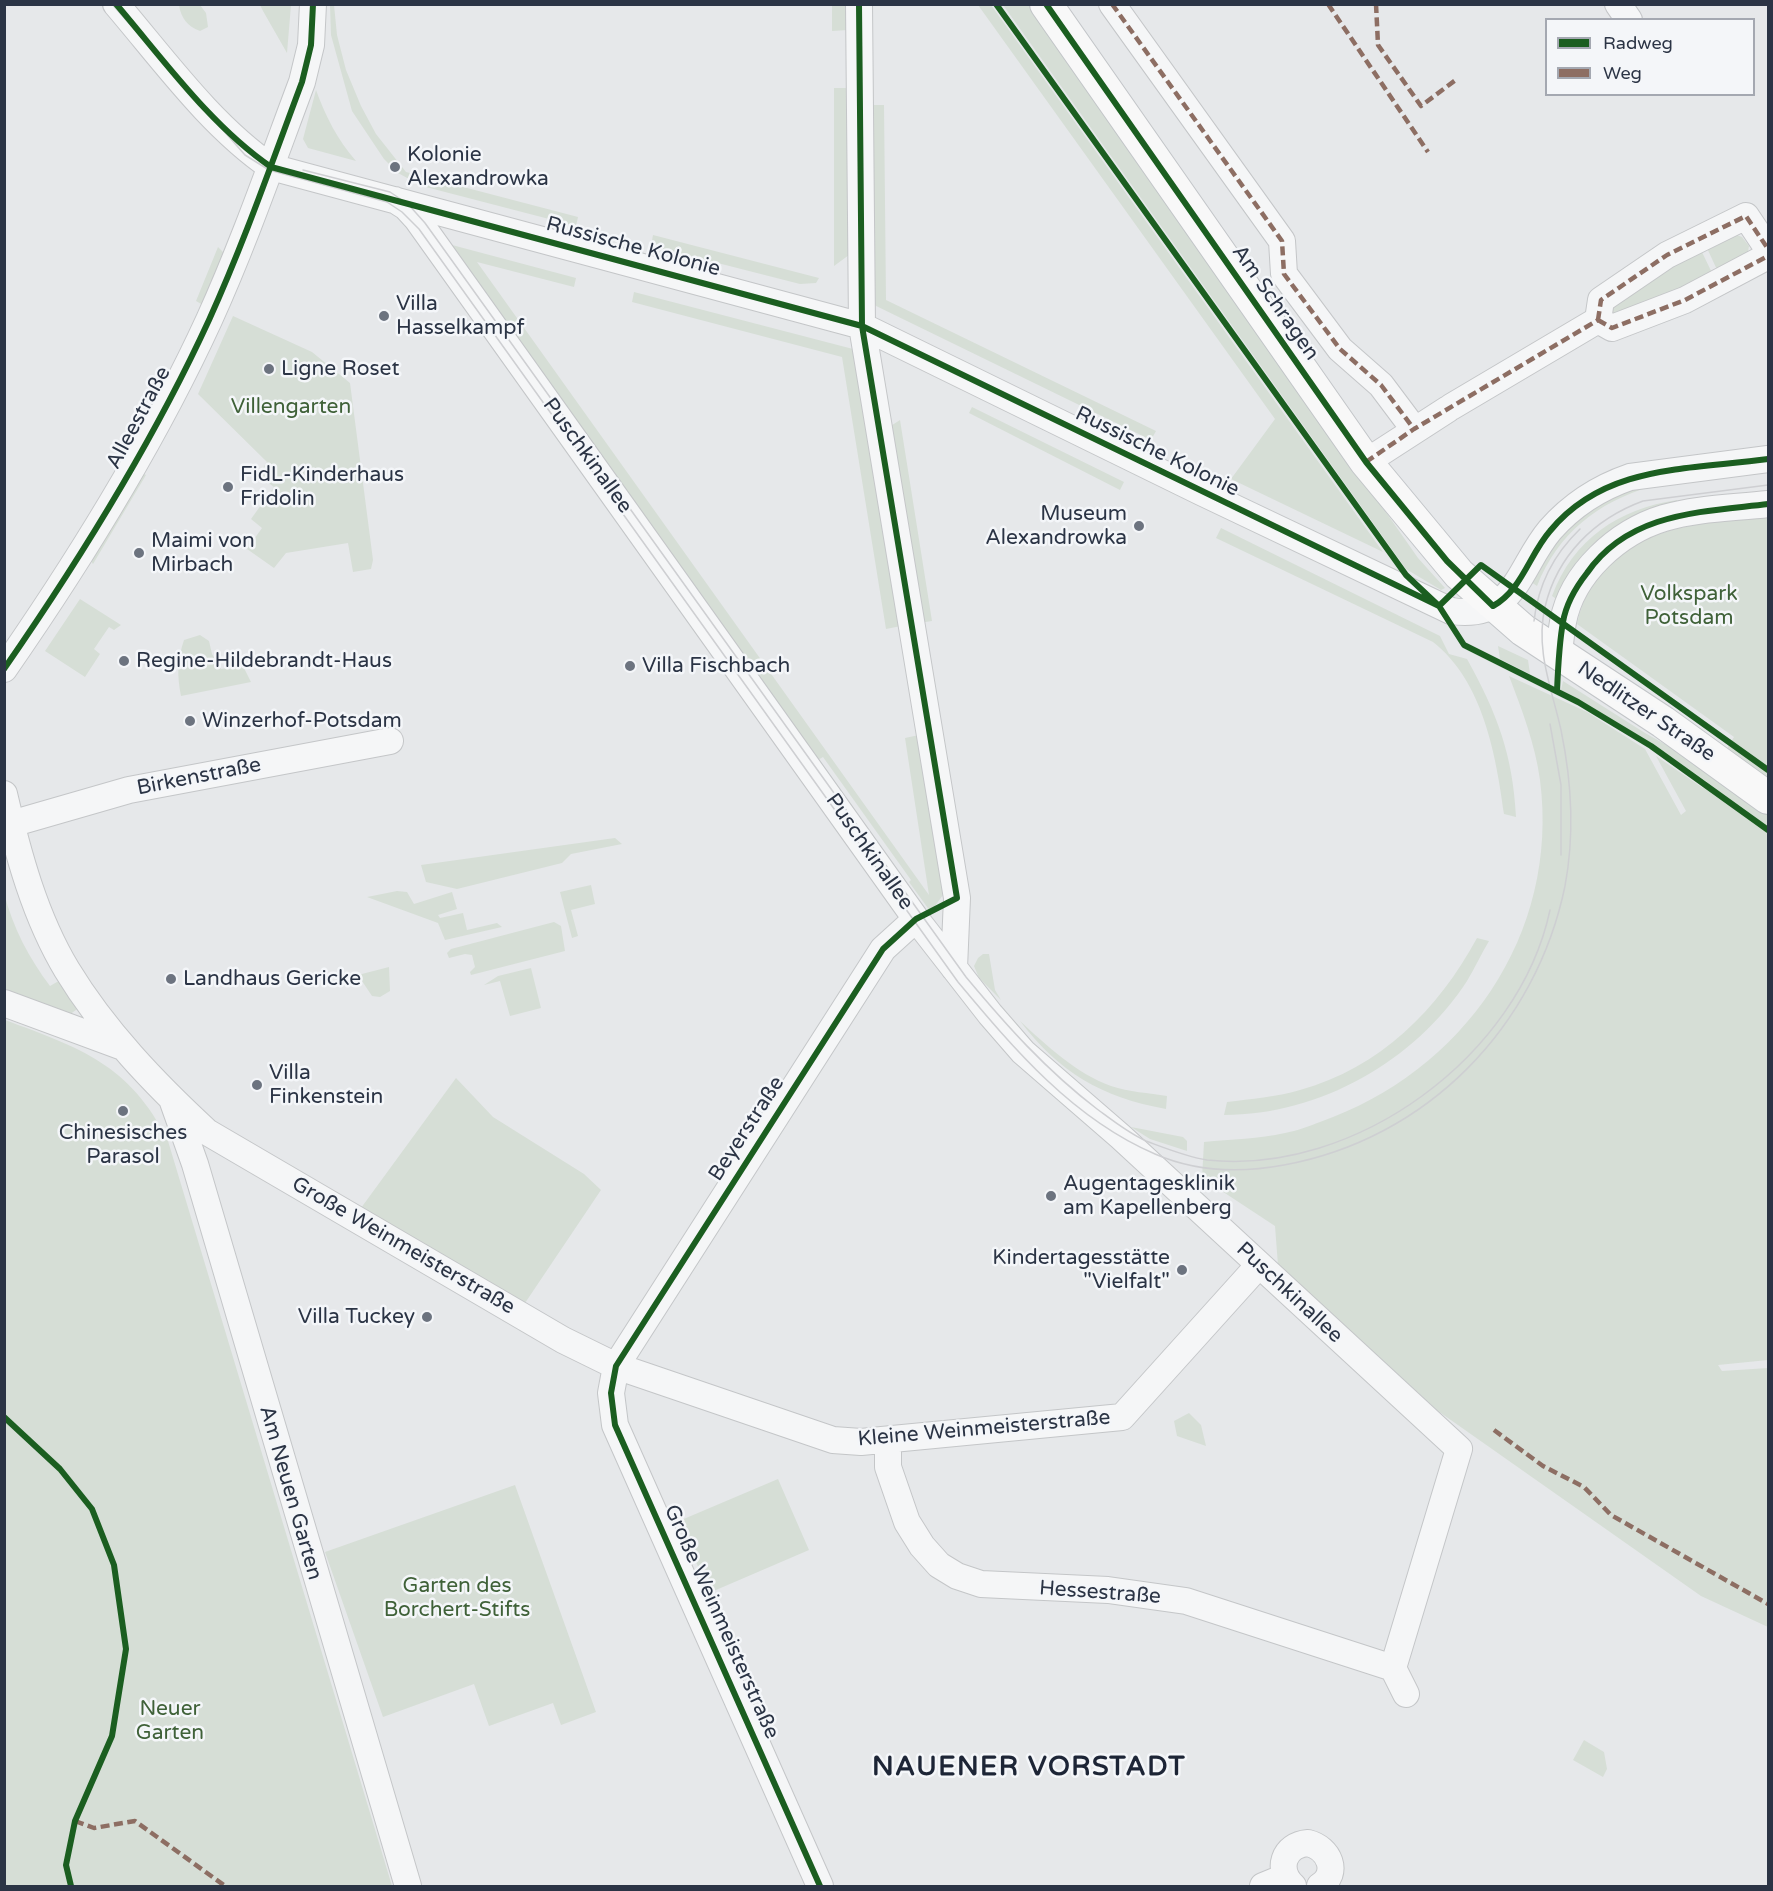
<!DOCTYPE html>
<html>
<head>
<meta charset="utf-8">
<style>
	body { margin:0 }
	#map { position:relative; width:1773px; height:1891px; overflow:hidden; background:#e6e8ea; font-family:"Varela Round",sans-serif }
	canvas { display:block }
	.frame { position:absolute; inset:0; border:6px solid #2b3445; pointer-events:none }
	.legend { position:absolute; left:1545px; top:18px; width:210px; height:78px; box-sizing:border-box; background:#f4f6f9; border:2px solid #a4a8b1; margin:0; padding:8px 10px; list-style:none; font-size:18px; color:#2b3445 }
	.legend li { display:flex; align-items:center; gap:12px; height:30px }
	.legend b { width:30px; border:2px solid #a4a8b1 }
</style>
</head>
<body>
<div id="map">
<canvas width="1773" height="1891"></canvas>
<div class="frame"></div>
<ul class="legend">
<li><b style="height:8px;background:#1b5e20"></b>Radweg</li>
<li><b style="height:8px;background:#8d6e63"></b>Weg</li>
</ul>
</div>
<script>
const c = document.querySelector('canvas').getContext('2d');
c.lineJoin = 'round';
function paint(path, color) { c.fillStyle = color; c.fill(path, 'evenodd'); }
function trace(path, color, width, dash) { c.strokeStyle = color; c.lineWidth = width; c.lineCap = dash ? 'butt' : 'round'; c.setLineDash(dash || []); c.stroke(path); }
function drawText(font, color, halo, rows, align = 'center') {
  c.font = font + ' "Varela Round",sans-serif'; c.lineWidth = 5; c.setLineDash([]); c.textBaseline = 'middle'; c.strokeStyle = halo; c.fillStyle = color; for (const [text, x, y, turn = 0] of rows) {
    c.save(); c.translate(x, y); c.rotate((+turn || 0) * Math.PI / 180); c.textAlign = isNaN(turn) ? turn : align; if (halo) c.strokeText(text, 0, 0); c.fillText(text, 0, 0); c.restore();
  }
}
const green = new Path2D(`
	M 179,5 L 200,5 L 206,13 L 208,27 L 200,31 C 187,26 181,18 179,5 Z
	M 260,5 L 291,5 L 287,53 L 263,11 Z
	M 330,5 L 334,5 L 337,35 L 346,70 L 361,106 L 376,134 L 406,172 L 578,217 L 576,226 L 422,186 L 398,173 L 384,159 L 352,111 L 331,35 Z
	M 832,5 L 848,5 L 848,30 L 832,31 Z
	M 978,5 L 991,5 L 1383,552 L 1231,479 L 1275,419 Z
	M 1003,5 L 1031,5 L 1418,558 L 1445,588 L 1441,590 L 1406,569 Z
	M 834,88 L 849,88 L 849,255 L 834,266 Z
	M 316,90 C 326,117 337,139 356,161 L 308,148 L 303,139 Z
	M 867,105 L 884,105 L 886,300 L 1156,431 L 1151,440 L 870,303 Z
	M 1732,233 L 1742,237 L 1749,246 L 1747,257 L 1719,274 L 1706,246 Z
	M 653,235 L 819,278 L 816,283 L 800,284 L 651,246 Z
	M 452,245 L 576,278 L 574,287 L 477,262 L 929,895 L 905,738 L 919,735 L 944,885 L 943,895 L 932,910 L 930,911 L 909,882 L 911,880 L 823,757 L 818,760 Z
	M 218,247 L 224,253 L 203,305 L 196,301 Z
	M 1700,248 L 1714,277 L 1613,322 L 1606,304 Z
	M 634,292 L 853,349 L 858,356 L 901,626 L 886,629 L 842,357 L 632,302 Z
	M 233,316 L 312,352 L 350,383 L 373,560 L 371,569 L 353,572 L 348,543 L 286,553 L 274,568 L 247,549 L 262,528 L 251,519 L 274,487 L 258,475 L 267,462 L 198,394 Z
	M 972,407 L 1124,482 L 1120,490 L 969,413 Z
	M 900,420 L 932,621 L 919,623 L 886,429 Z
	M 141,472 L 146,475 L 93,564 L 91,561 Z
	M 1652,486 C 1598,502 1558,533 1537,586 L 1531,582 L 1549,550 L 1574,521 L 1626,488 Z
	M 1677,500 L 1678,509 L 1561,602 L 1552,596 C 1573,539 1619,509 1677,500 Z
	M 1768,517 L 1768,1360 L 1718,1365 L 1722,1371 L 1768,1368 L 1768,1627 L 1701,1596 L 1438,1411 L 1278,1265 L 1275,1226 L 1202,1178 L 1204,1142 C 1231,1139 1259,1139 1285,1133 C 1297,1131 1309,1126 1320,1122 C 1463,1072 1560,935 1540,780 C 1535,744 1522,710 1509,676 L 1587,712 L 1645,749 L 1681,815 L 1686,811 L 1656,756 L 1703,788 L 1707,782 L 1651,743 L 1561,690 L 1563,681 L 1645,733 L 1713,771 L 1734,737 L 1577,624 C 1599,529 1688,523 1768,517 Z
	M 1221,528 L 1440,636 L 1449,654 L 1467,659 C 1497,713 1513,755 1516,817 L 1504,814 C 1496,755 1483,681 1433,642 L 1216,538 Z
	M 80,599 L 121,625 L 114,630 L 109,627 L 94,649 L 100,654 L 85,677 L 45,651 Z
	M 200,635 L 209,641 L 212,654 L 221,669 L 243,666 L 251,682 L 181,696 C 177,675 177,661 184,640 Z
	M 1498,646 L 1528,660 L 1530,674 L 1500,659 Z
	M 615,838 L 622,844 L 571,854 L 562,863 L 457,889 L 426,882 L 421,865 Z
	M 591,885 L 595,904 L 571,910 L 578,936 L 572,938 L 560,892 Z
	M 397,891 L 407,892 L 414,904 L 452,892 L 457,909 L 438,915 L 440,918 L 463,913 L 467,930 L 497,923 L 502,927 L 445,940 L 438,923 L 367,897 Z
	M 4,893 C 13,928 29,958 50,986 L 64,978 L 80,1007 L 69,1015 L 5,992 Z
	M 554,922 L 561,926 L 565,951 L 471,975 L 470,972 L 475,967 L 472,955 L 465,954 L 449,958 L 447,953 L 451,949 Z
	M 1477,938 L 1489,941 C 1481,954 1475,968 1467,981 C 1415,1061 1320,1115 1224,1115 L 1227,1102 C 1251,1099 1276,1097 1300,1090 C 1380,1068 1438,1010 1477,938 Z
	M 983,954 L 989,954 L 995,990 L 1001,1000 L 979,978 L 974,966 L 978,958 Z
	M 389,967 L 390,991 L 380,997 L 372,996 L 358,975 Z
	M 531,968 L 541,1008 L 510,1016 L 500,981 L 484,985 L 498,976 Z
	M 5,1020 C 80,1048 130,1064 168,1141 L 392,1886 L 5,1886 Z
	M 1020,1021 C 1046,1045 1077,1074 1111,1086 C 1129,1092 1149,1093 1167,1096 L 1166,1109 C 1101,1097 1060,1073 1020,1021 Z
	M 456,1078 L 493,1117 L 584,1174 L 601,1190 L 523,1306 L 361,1208 Z
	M 1131,1127 L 1183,1137 L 1187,1141 L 1187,1151 L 1150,1139 Z
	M 1189,1413 L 1201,1425 L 1206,1446 L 1177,1436 L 1174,1421 Z
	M 778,1479 L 809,1550 L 709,1593 L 679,1521 Z
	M 515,1485 L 596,1712 L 561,1725 L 553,1703 L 489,1726 L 474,1684 L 383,1717 L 325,1552 Z
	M 1584,1740 L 1604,1752 L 1607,1769 L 1603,1777 L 1573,1760 Z`);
const minor = new Path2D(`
	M 116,4 C 163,59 211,126 271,167 L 862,326 L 1201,492 L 1451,611 C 1516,620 1518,568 1550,530 C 1572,505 1598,488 1630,477 L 1768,459
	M 859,4 L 862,326 L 957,898 L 954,968
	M 1112,4 L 1282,241 L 1284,274 L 1340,349 L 1381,385 L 1414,429
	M 1618,4 L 1629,20
	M 395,200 L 406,207 L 417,219 L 916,919 L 990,1014 L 1023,1052 L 1121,1137 L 1459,1449 L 1393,1668 L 1406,1694
	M 1598,320 L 1601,300 L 1667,255 L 1746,216 L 1768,249
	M 1598,320 L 1612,328 L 1685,300 L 1768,256
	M 1451,407 L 1598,320
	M 1366,462 L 1448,409
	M 1559,654 C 1560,644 1561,633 1563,622 C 1572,573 1618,532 1664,518 C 1697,508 1734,508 1768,504
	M 4,669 C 81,558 153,442 209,320 C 244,243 272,162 302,82 L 311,45 L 313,4
	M 4,794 C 18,854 35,917 67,970 C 104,1031 155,1084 207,1132 L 563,1340 L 616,1366 L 833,1440 L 861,1442 L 1122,1417 L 1259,1265
	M 11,824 L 129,790 L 390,741
	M 4,1003 L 123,1047
	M 173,1102 L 195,1164 L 408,1886
	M 888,1440 L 888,1467 L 907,1522 L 922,1546 L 939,1565 L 957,1576 L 981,1584 L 1108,1590 L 1186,1601 L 1393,1668
	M 820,1886 L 615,1425 L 611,1393 L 616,1366 L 883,949 L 916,919
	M 1263,1886 L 1285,1877
	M 1293,1886 C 1276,1870 1283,1845 1308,1843 C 1329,1848 1340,1873 1320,1886`);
const major = new Path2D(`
	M 1046,4 L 1366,462 L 1459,574 L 1523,630 L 1663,722 L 1768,798`);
const tram = new Path2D(`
	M 112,4 L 245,155 L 269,170 L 387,202 L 402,212 L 419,229 L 958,982 C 1014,1049 1073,1119 1155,1154 C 1196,1172 1241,1173 1284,1165 C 1427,1139 1536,1027 1565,886 C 1575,833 1572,783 1561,730 C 1552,689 1535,650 1545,607 C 1557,556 1594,519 1643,501 L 1768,485
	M 303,170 L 390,192 L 408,204 L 425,223 L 966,977 C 1006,1025 1046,1070 1097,1109 C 1112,1120 1128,1133 1146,1141 C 1165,1148 1187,1157 1207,1160 C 1355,1176 1519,1056 1550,910
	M 1534,621 C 1538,585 1554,554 1580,529
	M 1550,724 L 1561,785 L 1561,855`);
const quiet = new Path2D(`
	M 1112,4 L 1282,241 L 1284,274 L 1340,349 L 1381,385 L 1414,429
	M 1328,4 L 1428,152
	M 1376,4 L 1378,45 L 1421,106 L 1457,79
	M 1598,320 L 1601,300 L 1667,255 L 1746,216 L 1768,249
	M 1598,320 L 1612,328 L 1685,300 L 1768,256
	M 1366,462 L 1414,429 L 1598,320
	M 1494,1430 L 1543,1466 L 1584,1487 L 1611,1515 L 1768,1604
	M 75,1821 L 94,1828 L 135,1821 L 225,1886`);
const cycleway = new Path2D(`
	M 116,4 C 163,59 211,126 271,167 L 862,326 L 1439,606
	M 996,4 L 1406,575 L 1439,606 L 1464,645 L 1578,702 L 1651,746 L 1768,830
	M 1046,4 L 1366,462 L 1447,561 L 1493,606 C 1522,590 1529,555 1550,531 C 1605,464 1689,470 1768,459
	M 1439,606 L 1481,565 L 1768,770
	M 4,669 C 81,558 153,442 209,320 C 244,243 272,162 302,82 L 311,45 L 313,4
	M 1557,691 C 1558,668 1559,644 1563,622 C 1566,604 1576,587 1587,573 C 1629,512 1702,512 1768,504
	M 4,1417 L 60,1469 L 92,1509 L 114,1565 L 126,1649 L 112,1736 L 75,1821 L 66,1865 L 71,1886
	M 820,1886 L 615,1425 L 611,1393 L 616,1366 L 883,949 L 916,919 L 957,898 L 862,326 L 859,4`);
const markers = [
	[395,167,6,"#6c737f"],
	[384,316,6,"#6c737f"],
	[269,369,6,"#6c737f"],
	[228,487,6,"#6c737f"],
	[1139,526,6,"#6c737f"],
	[139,553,6,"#6c737f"],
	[124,661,6,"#6c737f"],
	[630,666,6,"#6c737f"],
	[190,721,6,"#6c737f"],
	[171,979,6,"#6c737f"],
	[257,1085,6,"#6c737f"],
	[123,1111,6,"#6c737f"],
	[1051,1196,6,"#6c737f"],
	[1182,1270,6,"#6c737f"],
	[427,1317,6,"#6c737f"]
];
const poiNames = [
	["Kolonie",407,155],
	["Alexandrowka",407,179],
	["Villa",396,304],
	["Hasselkampf",396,328],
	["Ligne Roset",281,369],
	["FidL-Kinderhaus",240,475],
	["Fridolin",240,499],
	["Museum",1127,514,"right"],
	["Alexandrowka",1127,538,"right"],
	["Maimi von",151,541],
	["Mirbach",151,565],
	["Regine-Hildebrandt-Haus",136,661],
	["Villa Fischbach",642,666],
	["Winzerhof-Potsdam",202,721],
	["Landhaus Gericke",183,979],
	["Villa",269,1073],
	["Finkenstein",269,1097],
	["Chinesisches",123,1133,"center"],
	["Parasol",123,1157,"center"],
	["Augentagesklinik",1063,1184],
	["am Kapellenberg",1063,1208],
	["Kindertagesstätte",1170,1258,"right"],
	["\"Vielfalt\"",1170,1282,"right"],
	["Villa Tuckey",415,1317,"right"]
];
const streetNames = [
	["Russische Kolonie",633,247,15],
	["Am Schragen",1275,303,55],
	["Alleestraße",139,418,-62],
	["Russische Kolonie",1157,452,26],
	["Puschkinallee",587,456,54],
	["Nedlitzer Straße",1646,712,34],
	["Birkenstraße",199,777,-11],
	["Puschkinallee",869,852,55],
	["Beyerstraße",747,1129,-57],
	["Große Weinmeisterstraße",403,1246,30],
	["Puschkinallee",1289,1293,43],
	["Kleine Weinmeisterstraße",984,1429,-5],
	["Am Neuen Garten",290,1493,74],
	["Hessestraße",1100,1593,4],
	["Große Weinmeisterstraße",721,1622,66]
];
const parkNames = [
	["Villengarten",291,407],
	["Volkspark",1689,594],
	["Potsdam",1689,618],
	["Garten des",457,1586],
	["Borchert-Stifts",457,1610],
	["Neuer",170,1709],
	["Garten",170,1733]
];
const districtNames = [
	["NAUENER VORSTADT",1029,1768]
];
paint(green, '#d6ded6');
trace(minor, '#c4c6c8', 28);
trace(major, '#c2c5c8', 34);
trace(minor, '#f5f6f7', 26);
trace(major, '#f8f8f8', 32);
trace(tram, '#cecfd2', 1.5);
trace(quiet, '#8d6e63', 4.5, [9, 4.5]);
trace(cycleway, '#1b5e20', 6);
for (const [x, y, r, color] of markers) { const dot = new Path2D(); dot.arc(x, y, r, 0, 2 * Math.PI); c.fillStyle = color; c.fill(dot); trace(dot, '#f4f6f9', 2); }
drawText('21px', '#2b3445', '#f4f6f9', poiNames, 'left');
drawText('21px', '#2b3445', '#f4f6f9', streetNames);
drawText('21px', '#3f6138', '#f4f6f9', parkNames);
c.letterSpacing = '1.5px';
drawText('bold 27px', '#1d2536', '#f4f6f9', districtNames);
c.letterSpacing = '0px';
</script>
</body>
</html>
